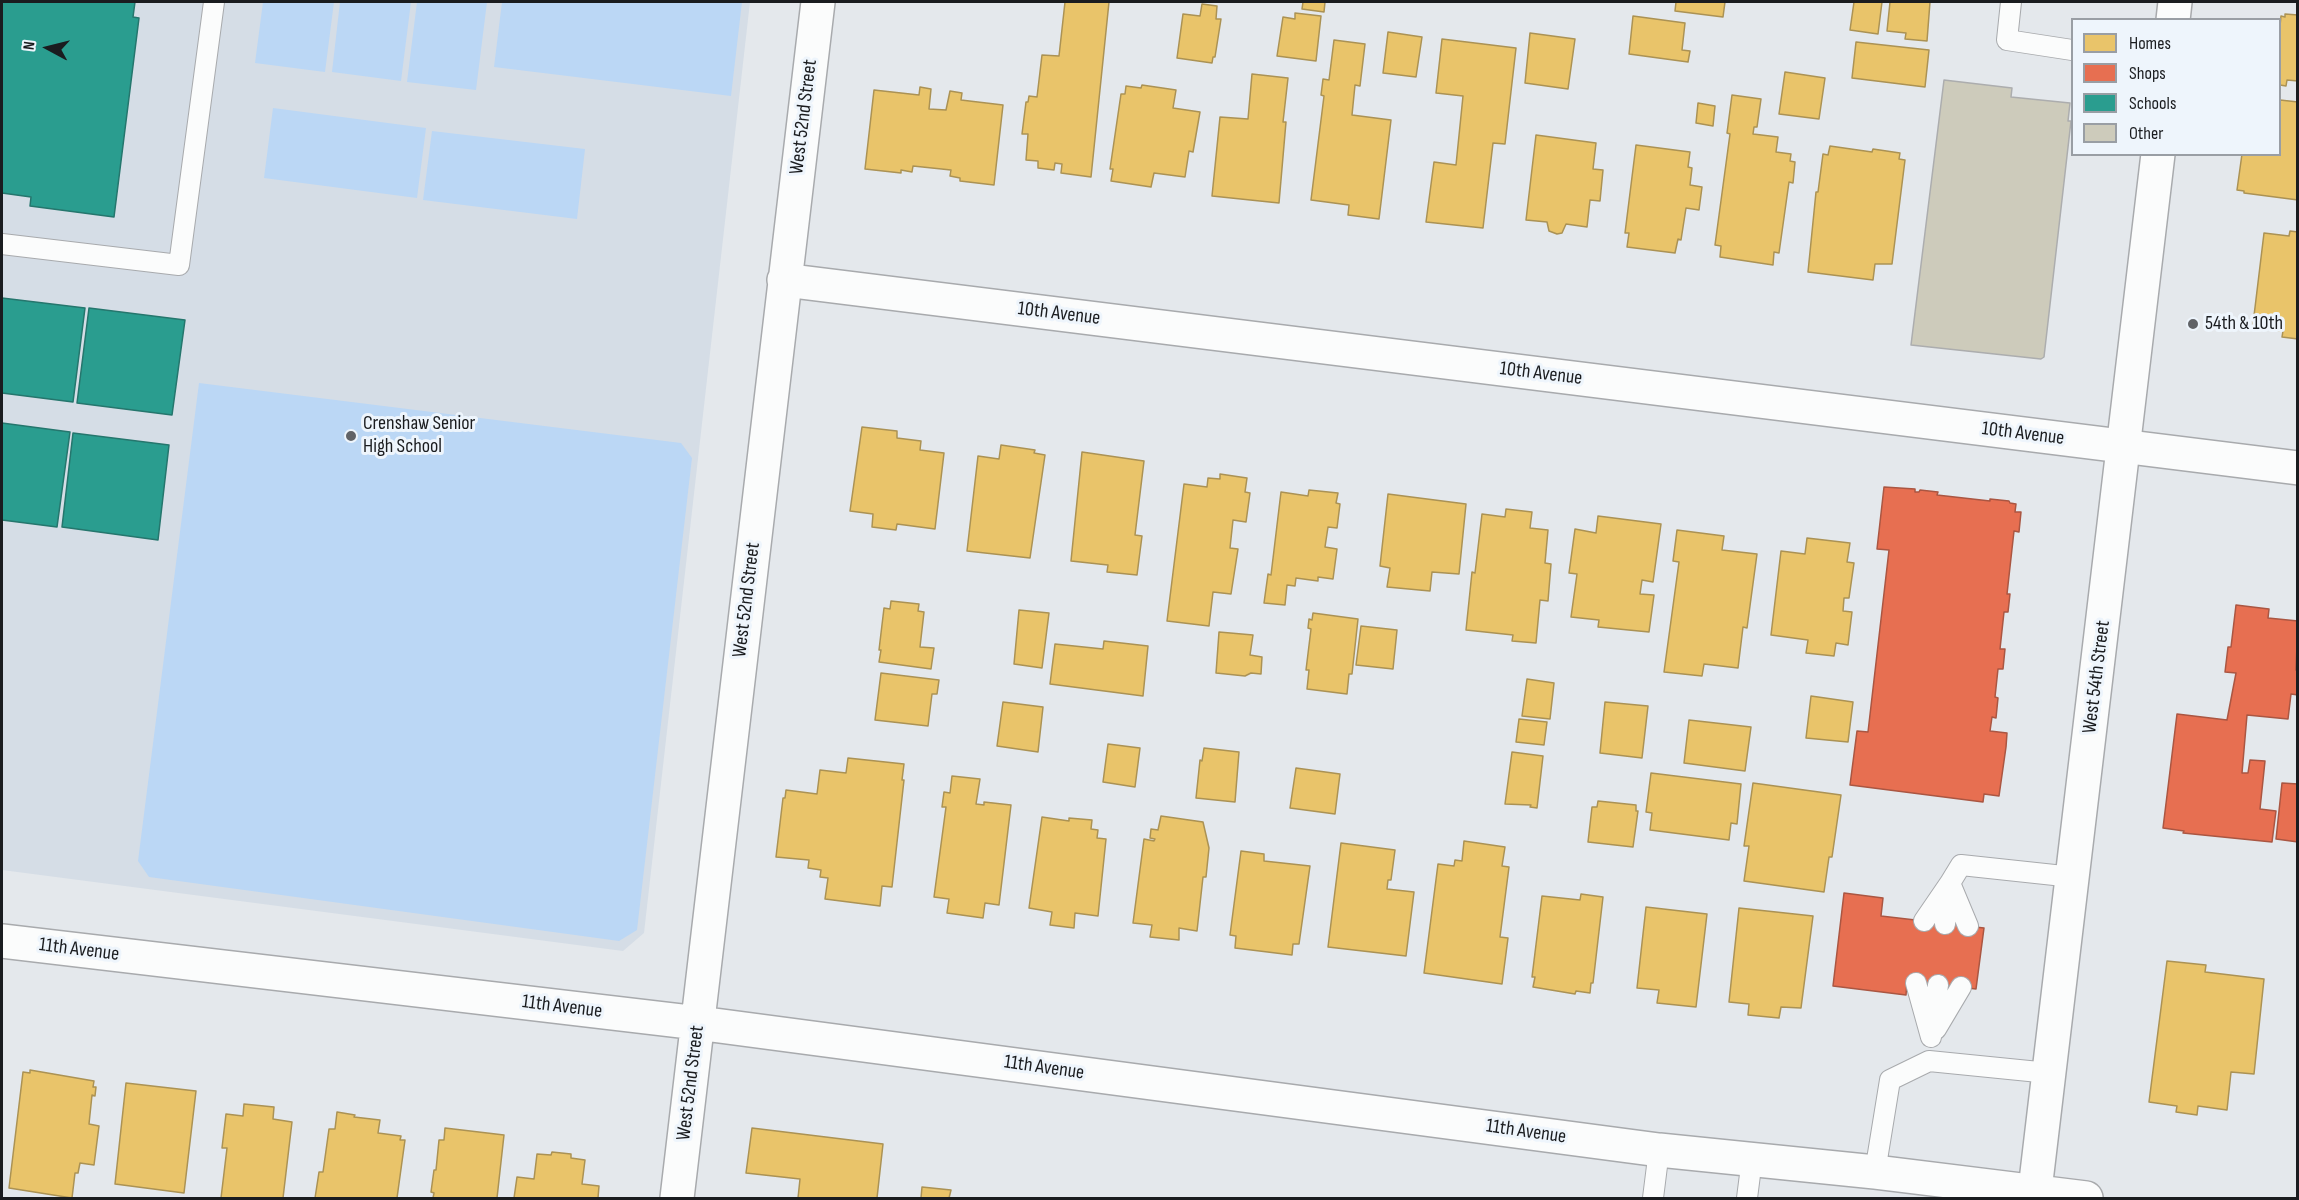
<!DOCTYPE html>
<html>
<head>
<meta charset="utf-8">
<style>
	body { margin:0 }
	#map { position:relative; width:2299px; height:1200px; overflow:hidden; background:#e4e8ec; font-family:"Sofia Sans Condensed",sans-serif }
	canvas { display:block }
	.frame { position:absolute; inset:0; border:3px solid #1a1c1f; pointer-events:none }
	.legend { position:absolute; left:2071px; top:18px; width:210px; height:138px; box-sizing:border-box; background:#eef5fc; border:2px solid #999ea4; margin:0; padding:8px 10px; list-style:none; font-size:18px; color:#1a1c1f }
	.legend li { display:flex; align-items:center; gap:12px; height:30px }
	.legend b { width:30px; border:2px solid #999ea4 }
	.north { position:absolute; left:18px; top:18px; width:60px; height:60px; -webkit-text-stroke:4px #eef5fc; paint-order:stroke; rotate:277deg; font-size:16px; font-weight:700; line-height:24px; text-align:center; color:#1a1c1f }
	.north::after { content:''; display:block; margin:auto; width:21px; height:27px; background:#1a1c1f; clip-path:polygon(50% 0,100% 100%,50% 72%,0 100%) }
</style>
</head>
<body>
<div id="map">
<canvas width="2299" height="1200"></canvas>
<div class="frame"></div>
<ul class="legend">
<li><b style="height:16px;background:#e9c46a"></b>Homes</li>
<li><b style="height:16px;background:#e76f51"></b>Shops</li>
<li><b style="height:16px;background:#2a9d8f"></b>Schools</li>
<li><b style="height:16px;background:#cdcbbb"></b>Other</li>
</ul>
<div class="north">N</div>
</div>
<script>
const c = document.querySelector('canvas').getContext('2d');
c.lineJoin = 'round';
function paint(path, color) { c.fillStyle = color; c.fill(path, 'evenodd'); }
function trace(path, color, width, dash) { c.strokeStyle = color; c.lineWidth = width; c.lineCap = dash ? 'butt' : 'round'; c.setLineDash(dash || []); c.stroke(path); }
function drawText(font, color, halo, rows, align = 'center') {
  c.font = font + ' "Sofia Sans Condensed",sans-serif'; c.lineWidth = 6; c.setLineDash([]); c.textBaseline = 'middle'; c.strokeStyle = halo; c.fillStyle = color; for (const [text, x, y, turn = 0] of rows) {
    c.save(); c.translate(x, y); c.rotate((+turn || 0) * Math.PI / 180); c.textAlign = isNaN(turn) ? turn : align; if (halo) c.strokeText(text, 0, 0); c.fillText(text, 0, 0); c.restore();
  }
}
const built = new Path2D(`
	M 2,2 L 750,2 L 644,933 L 623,951 L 2,870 Z`);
const green = new Path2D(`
	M 263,2 L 334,2 L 325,72 L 255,63 Z
	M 340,2 L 411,2 L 401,81 L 332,72 Z
	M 417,2 L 487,2 L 476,90 L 407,82 Z
	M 502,2 L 742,2 L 731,96 L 494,67 Z
	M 273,108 L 426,128 L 417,198 L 264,178 Z
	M 432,131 L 585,149 L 577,219 L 423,200 Z
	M 199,383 L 681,443 L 692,458 L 637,930 L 619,941 L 149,877 L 138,861 Z`);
const homes = new Path2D(`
	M 1065,2 L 1109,2 L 1091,177 L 1061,173 L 1062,164 L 1055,163 L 1054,170 L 1038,168 L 1038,161 L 1026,160 L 1028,134 L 1022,134 L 1026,102 L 1028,102 L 1029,96 L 1037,97 L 1042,55 L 1059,56 Z
	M 1303,2 L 1325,2 L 1324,12 L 1302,9 Z
	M 1676,2 L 1725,2 L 1723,17 L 1675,11 Z
	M 1854,2 L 1882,2 L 1878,34 L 1850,30 Z
	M 1890,2 L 1930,2 L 1927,41 L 1905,39 L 1906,33 L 1887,31 Z
	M 1202,4 L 1217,6 L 1216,19 L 1221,19 L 1215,57 L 1213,57 L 1212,63 L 1177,58 L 1183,14 L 1200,16 Z
	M 1295,13 L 1321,16 L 1316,61 L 1277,56 L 1283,17 L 1295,19 Z
	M 2285,14 L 2298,15 L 2298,81 L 2287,80 L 2286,86 L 2280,85 L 2280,26 L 2281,16 L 2285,17 Z
	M 1633,16 L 1685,23 L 1682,50 L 1690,51 L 1688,62 L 1629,54 Z
	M 1388,32 L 1422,37 L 1416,77 L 1383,73 Z
	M 1530,33 L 1575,39 L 1568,89 L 1525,83 Z
	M 1442,39 L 1516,48 L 1505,144 L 1493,143 L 1483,228 L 1426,222 L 1434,162 L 1456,165 L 1463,96 L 1436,93 Z
	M 1334,40 L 1365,44 L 1360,86 L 1355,85 L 1352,115 L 1391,120 L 1379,219 L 1348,215 L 1349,205 L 1311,200 L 1324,96 L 1321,95 L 1323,79 L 1329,80 Z
	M 1856,42 L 1929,50 L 1925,87 L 1852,78 Z
	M 1785,72 L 1825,78 L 1819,119 L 1779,114 Z
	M 1252,74 L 1288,78 L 1283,122 L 1286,122 L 1279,203 L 1212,196 L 1220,117 L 1248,119 Z
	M 1142,85 L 1176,90 L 1173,108 L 1200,112 L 1193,152 L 1189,151 L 1185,177 L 1154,173 L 1151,187 L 1111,181 L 1113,169 L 1110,169 L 1121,94 L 1125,94 L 1126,86 L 1141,88 Z
	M 920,87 L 931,89 L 929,109 L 946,110 L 950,91 L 962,93 L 961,100 L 1003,105 L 994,185 L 960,181 L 960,178 L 950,176 L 951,170 L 913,166 L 912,172 L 901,170 L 901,173 L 865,169 L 874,90 L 919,95 Z
	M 1732,95 L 1761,99 L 1757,127 L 1754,127 L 1753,134 L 1778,137 L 1776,152 L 1791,154 L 1790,161 L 1795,162 L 1793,183 L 1789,182 L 1779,253 L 1774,252 L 1773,265 L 1720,257 L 1721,246 L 1715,245 L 1730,134 L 1727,133 Z
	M 2280,100 L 2298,102 L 2298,200 L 2244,193 L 2244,191 L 2237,190 L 2242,154 L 2280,154 Z
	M 1698,103 L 1715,106 L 1713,126 L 1696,123 Z
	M 1536,135 L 1596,143 L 1593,169 L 1603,170 L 1600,201 L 1590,200 L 1587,227 L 1566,224 L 1562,233 L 1557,234 L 1549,231 L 1547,222 L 1526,220 Z
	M 1636,145 L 1690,152 L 1688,167 L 1692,168 L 1690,185 L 1702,187 L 1699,210 L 1686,208 L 1681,240 L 1678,239 L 1675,253 L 1627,247 L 1629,233 L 1625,233 Z
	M 1830,146 L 1872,152 L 1873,149 L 1900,153 L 1899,159 L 1905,160 L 1892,264 L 1875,264 L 1873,280 L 1808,272 L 1816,192 L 1818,192 L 1823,154 L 1828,155 Z
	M 2290,231 L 2298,232 L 2298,339 L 2282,337 L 2283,331 L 2277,331 L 2277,326 L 2253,324 L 2264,233 L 2289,236 Z
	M 862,427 L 897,431 L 897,438 L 921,441 L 920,450 L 944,453 L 935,529 L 897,524 L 896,530 L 872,527 L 873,514 L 850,511 Z
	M 1001,445 L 1035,450 L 1034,453 L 1045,455 L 1030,558 L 967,551 L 978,456 L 999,459 Z
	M 1082,452 L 1144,461 L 1135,535 L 1142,536 L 1137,575 L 1107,572 L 1108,565 L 1071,561 Z
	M 1220,474 L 1247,478 L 1245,492 L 1250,493 L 1246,522 L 1233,520 L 1230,548 L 1238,549 L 1231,594 L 1213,592 L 1209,626 L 1167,621 L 1184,484 L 1207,487 L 1208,478 L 1220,479 Z
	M 1309,490 L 1338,493 L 1336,503 L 1340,504 L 1337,528 L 1328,527 L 1325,547 L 1337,549 L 1333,579 L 1318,577 L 1318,581 L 1296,578 L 1295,586 L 1287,585 L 1285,605 L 1264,603 L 1268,574 L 1271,575 L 1281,492 L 1308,496 Z
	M 1388,494 L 1466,504 L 1459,574 L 1432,572 L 1430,591 L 1387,587 L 1390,568 L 1380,566 Z
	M 1506,509 L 1532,512 L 1530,528 L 1548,530 L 1545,563 L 1551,564 L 1548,601 L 1540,600 L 1536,643 L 1512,641 L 1513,635 L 1466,630 L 1472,572 L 1475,573 L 1482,514 L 1505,517 Z
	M 1598,516 L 1661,524 L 1653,582 L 1642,580 L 1640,594 L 1654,595 L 1649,632 L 1598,627 L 1599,620 L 1571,617 L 1577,574 L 1569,573 L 1575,529 L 1596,533 Z
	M 1677,530 L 1724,536 L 1722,550 L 1757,554 L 1747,628 L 1743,627 L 1738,668 L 1704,664 L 1702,676 L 1664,672 L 1679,562 L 1673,561 Z
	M 1807,538 L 1850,543 L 1847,562 L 1854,563 L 1849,598 L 1844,598 L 1843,611 L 1852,612 L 1848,645 L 1836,643 L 1834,656 L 1806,653 L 1808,640 L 1771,635 L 1781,551 L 1805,554 Z
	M 891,601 L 919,604 L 918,611 L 924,612 L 920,647 L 934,648 L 931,669 L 879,662 L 881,650 L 879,650 L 884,608 L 890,609 Z
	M 1019,610 L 1049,613 L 1042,668 L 1014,664 Z
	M 1313,613 L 1358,619 L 1352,674 L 1349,674 L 1347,694 L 1307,689 L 1309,670 L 1306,670 L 1311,629 L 1308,628 L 1309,619 L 1312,620 Z
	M 1361,626 L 1397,630 L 1393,669 L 1356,665 Z
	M 1219,632 L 1253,635 L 1250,655 L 1262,657 L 1261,674 L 1251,673 L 1245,676 L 1216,673 Z
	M 1104,641 L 1148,646 L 1143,696 L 1050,684 L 1055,644 L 1103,649 Z
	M 881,673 L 939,680 L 937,694 L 932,694 L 928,726 L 875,720 Z
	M 1527,679 L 1554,683 L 1550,719 L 1522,716 Z
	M 1811,696 L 1853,702 L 1848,742 L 1806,738 Z
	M 1003,702 L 1043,707 L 1038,752 L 997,746 Z
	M 1605,702 L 1648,706 L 1642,758 L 1600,753 Z
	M 1519,719 L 1547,722 L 1544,745 L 1516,742 Z
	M 1689,720 L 1751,727 L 1745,771 L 1684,763 Z
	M 1108,744 L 1140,748 L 1135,787 L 1103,782 Z
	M 1204,748 L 1239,752 L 1235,802 L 1196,798 L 1200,760 L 1202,761 Z
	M 1512,752 L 1543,756 L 1537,808 L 1530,807 L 1531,805 L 1505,804 Z
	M 848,758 L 904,764 L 902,780 L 904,780 L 892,887 L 882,886 L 880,906 L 825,899 L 828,878 L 820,877 L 821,870 L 808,868 L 809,860 L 776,857 L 783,798 L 785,798 L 786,790 L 817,794 L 820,770 L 846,773 Z
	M 1296,768 L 1340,774 L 1335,814 L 1290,808 Z
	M 1651,773 L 1741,784 L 1737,824 L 1731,823 L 1729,840 L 1650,830 L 1652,813 L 1646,812 Z
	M 952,776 L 980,779 L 976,804 L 984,805 L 984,802 L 1011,805 L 999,905 L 985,903 L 983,918 L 947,913 L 949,899 L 934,897 L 946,807 L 942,807 L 944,792 L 950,793 Z
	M 1753,783 L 1841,795 L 1832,857 L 1829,857 L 1824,892 L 1744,881 L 1749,846 L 1744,846 Z
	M 1598,801 L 1636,805 L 1636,811 L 1638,811 L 1633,847 L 1588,842 L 1592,807 L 1597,807 Z
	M 1161,816 L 1203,822 L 1209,848 L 1206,877 L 1203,877 L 1197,931 L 1179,928 L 1179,940 L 1150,937 L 1152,925 L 1133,923 L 1144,839 L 1154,841 L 1155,839 L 1150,838 L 1151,829 L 1158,830 Z
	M 1042,817 L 1069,821 L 1069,818 L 1092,820 L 1091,829 L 1098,830 L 1097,838 L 1106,839 L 1098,916 L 1075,913 L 1074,928 L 1050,925 L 1052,912 L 1029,908 Z
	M 1464,841 L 1505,847 L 1502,866 L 1509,867 L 1500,937 L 1508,938 L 1502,984 L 1424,973 L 1438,864 L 1454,866 L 1455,860 L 1462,861 Z
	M 1341,843 L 1395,850 L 1391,880 L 1388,880 L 1387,889 L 1414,892 L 1406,956 L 1328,947 Z
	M 1241,851 L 1264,854 L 1264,861 L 1310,866 L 1299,944 L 1293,944 L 1292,955 L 1235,948 L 1236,936 L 1230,935 Z
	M 1581,894 L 1603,897 L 1593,983 L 1591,983 L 1590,993 L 1576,991 L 1575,994 L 1533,987 L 1535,977 L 1532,977 L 1542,896 L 1580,900 Z
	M 1646,907 L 1707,914 L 1696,1007 L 1657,1003 L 1659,990 L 1637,988 Z
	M 1739,908 L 1813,916 L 1801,1008 L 1781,1007 L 1779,1018 L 1748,1015 L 1749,1004 L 1729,1002 Z
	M 2167,961 L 2206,965 L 2205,972 L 2264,979 L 2254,1074 L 2231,1072 L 2227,1110 L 2198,1106 L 2197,1115 L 2176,1112 L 2177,1106 L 2149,1102 Z
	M 30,1070 L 94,1081 L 93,1087 L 96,1087 L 95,1096 L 92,1095 L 89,1124 L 99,1126 L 94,1165 L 80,1163 L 78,1173 L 75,1173 L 72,1198 L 9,1188 L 23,1072 L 30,1073 Z
	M 126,1083 L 196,1091 L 184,1193 L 115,1184 Z
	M 244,1104 L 274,1107 L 273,1119 L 292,1122 L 283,1198 L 221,1198 L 227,1148 L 222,1148 L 226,1114 L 243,1116 Z
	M 337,1112 L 355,1115 L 354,1117 L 380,1120 L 378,1133 L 401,1136 L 400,1140 L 405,1140 L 397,1198 L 315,1198 L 319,1172 L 323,1172 L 329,1129 L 335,1129 Z
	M 445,1128 L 504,1135 L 497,1198 L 433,1198 L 434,1193 L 431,1192 L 434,1170 L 436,1170 L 439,1140 L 444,1140 Z
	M 752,1128 L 883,1144 L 877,1198 L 798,1198 L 800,1179 L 746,1173 Z
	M 552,1152 L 571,1154 L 571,1158 L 585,1160 L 582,1184 L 599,1186 L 598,1198 L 514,1198 L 517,1177 L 534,1179 L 537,1154 L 551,1155 Z
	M 922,1187 L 951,1190 L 949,1198 L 921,1198 Z`);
const shops = new Path2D(`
	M 1884,487 L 1915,489 L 1915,492 L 1919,492 L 1920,490 L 1938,492 L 1937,495 L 1990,501 L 1990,499 L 2009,501 L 2010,503 L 2016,504 L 2015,512 L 2021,512 L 2019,532 L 2014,531 L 2007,594 L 2010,594 L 2008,612 L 2004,612 L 2000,649 L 2005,649 L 2003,669 L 1998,669 L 1995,697 L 1998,698 L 1996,718 L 1992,717 L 1990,731 L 2007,733 L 2006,747 L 1999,796 L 1984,794 L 1983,802 L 1850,785 L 1857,731 L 1868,732 L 1889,550 L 1877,549 Z
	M 2236,605 L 2269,609 L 2268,618 L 2298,621 L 2296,670 L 2298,671 L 2298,695 L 2291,694 L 2288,719 L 2247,715 L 2242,773 L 2248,773 L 2250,760 L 2265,761 L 2260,809 L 2276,811 L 2272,842 L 2183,833 L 2184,831 L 2163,828 L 2177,714 L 2227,720 L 2236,673 L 2225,672 L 2228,647 L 2231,647 Z
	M 2282,783 L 2298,784 L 2298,842 L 2276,839 Z
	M 1844,893 L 1883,898 L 1881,916 L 1984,928 L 1976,989 L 1907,981 L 1906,995 L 1833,986 Z`);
const schools = new Path2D(`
	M 2,2 L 135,2 L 133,17 L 139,18 L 114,217 L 30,206 L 31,197 L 2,193 Z
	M 2,298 L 85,308 L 73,402 L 2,393 Z
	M 89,308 L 185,320 L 172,415 L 77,403 Z
	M 2,423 L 70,432 L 57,527 L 2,520 Z
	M 73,433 L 169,445 L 158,540 L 62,527 Z`);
const building = new Path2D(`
	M 1944,80 L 2012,88 L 2011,97 L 2070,103 L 2068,121 L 2071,121 L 2044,357 L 2041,359 L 1911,345 Z`);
const service = new Path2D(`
	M 2011,2 L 2007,40 L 2072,50
	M 2,244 L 179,265 L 214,2
	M 1924,921 L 1950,883 L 1945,924
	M 1968,926 L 1950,883 L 1961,865 L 2073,877
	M 1916,983 L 1931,1037 L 1938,985
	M 1936,1029 L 1961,987
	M 1875,1172 L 1890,1080 L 1929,1061 L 2049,1073
	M 1653,1198 L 1659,1150
	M 1747,1198 L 1752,1159`);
const minor = new Path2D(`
	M 784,280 L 2298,468
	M 2,941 L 698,1023 L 1659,1150 L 1875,1172 L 2086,1198
	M 677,1198 L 818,2`);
const tertiary = new Path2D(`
	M 2173,20 L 2175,2
	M 2034,1198 L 2158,154`);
const markers = [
	[2193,324,6,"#616367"],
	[351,436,6,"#616367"]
];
const streetNames = [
	["West 52nd Street",804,117,-83],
	["10th Avenue",1059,314,7],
	["10th Avenue",1541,374,7],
	["10th Avenue",2023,434,7],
	["West 52nd Street",747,600,-83],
	["West 54th Street",2097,677,-83],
	["11th Avenue",79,950,7],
	["11th Avenue",562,1007,7],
	["11th Avenue",1044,1068,8],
	["West 52nd Street",691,1083,-83],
	["11th Avenue",1526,1132,8]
];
const poiNames = [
	["54th & 10th",2205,324],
	["Crenshaw Senior",363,424],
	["High School",363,447]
];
paint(built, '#d5dde6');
paint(green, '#bbd7f5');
paint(homes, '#e9c46a');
trace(homes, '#ab9254', 1.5);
paint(shops, '#e76f51');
trace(shops, '#aa5642', 1.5);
paint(schools, '#2a9d8f');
trace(schools, '#25766d', 1.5);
paint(building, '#cdcbbb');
trace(building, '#acadae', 1.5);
trace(service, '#a8aaad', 22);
trace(minor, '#a8aaad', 36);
trace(tertiary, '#a8aaad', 36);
trace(service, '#fbfcfc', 20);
trace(minor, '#fbfcfc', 33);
trace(tertiary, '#fbfcfc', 33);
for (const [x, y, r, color] of markers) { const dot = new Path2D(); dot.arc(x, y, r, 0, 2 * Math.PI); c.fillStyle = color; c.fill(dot); trace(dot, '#eef5fc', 2); }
drawText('20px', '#1a1c1f', '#eef5fc', streetNames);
drawText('20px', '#1a1c1f', '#eef5fc', poiNames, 'left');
</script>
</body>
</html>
